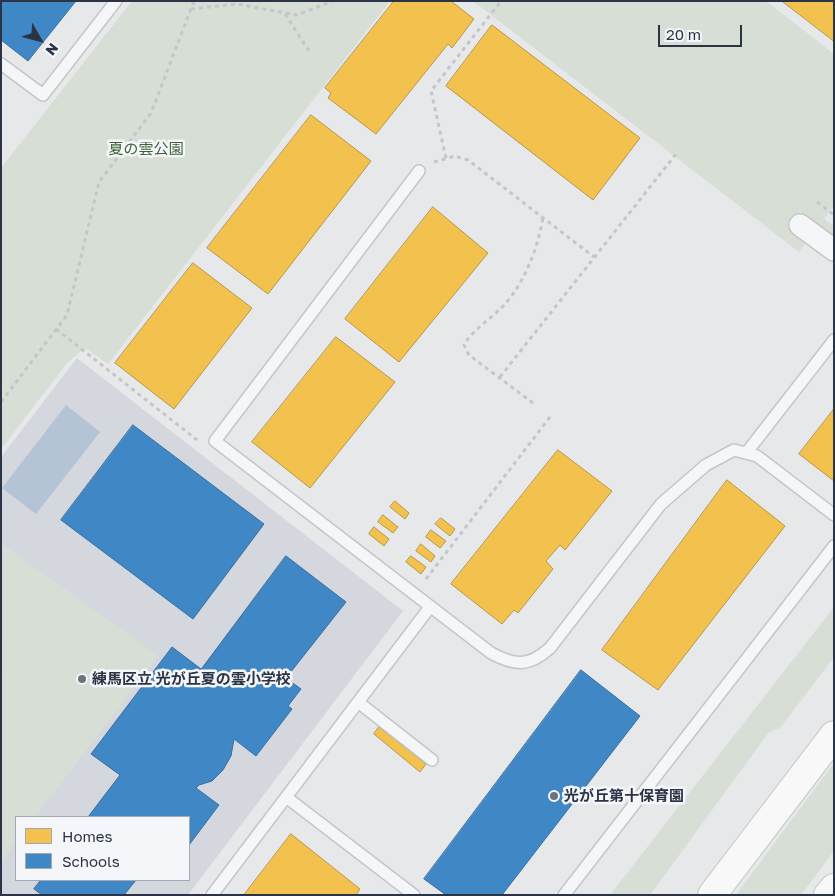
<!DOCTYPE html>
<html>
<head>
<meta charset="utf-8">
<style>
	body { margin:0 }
	#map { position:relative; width:835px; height:896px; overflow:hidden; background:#e6e8ea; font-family:"Golos Text",sans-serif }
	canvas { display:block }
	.frame { position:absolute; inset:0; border:2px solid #2b3445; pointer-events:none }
	.legend { position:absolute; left:15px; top:816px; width:175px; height:65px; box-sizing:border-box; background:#f4f6f9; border:1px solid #a4a8b1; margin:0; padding:6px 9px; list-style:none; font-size:15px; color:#2b3445 }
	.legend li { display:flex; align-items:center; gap:10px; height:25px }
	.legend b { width:25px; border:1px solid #a4a8b1 }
	.north { position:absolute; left:15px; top:15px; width:50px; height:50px; -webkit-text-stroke:4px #f4f6f9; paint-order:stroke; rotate:128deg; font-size:14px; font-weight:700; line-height:20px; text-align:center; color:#2b3445 }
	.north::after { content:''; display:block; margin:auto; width:18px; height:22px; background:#2b3445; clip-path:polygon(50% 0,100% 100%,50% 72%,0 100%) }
	.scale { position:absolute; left:658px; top:25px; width:84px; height:22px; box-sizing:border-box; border:2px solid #2b3445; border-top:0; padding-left:6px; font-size:15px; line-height:18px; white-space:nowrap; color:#2b3445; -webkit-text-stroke:4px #f4f6f9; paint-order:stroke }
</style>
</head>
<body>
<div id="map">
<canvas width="835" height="896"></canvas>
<div class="frame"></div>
<ul class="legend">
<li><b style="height:14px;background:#f2c14e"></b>Homes</li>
<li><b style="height:14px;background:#3f88c5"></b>Schools</li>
</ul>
<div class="north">N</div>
<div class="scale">20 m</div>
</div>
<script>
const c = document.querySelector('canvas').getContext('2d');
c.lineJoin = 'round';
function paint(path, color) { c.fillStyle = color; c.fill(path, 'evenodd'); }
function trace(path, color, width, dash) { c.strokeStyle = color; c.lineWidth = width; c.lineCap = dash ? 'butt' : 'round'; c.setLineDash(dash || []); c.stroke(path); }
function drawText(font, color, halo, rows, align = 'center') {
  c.font = font + ' "Golos Text","Noto Sans JP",sans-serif'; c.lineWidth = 5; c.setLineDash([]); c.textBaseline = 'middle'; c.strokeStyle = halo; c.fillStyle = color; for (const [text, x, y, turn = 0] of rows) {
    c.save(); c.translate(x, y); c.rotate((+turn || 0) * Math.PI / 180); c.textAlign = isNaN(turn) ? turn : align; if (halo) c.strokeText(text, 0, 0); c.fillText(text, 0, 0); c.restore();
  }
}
const built = new Path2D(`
	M 77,358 L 403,611 L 188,895 L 1,895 L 1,457 ZM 16,817 L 189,817 L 189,880 L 16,880 Z`);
const green = new Path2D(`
	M 132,1 L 390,1 L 108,364 L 85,348 L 68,362 L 1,449 L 1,168 Z
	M 473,1 L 766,1 L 834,54 L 834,206 L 824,219 L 834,226 L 834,239 L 810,236 L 799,252 Z
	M 3,545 L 159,656 L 35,817 L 16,817 L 16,842 L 1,862 Z
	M 834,607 L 834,657 L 780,728 L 769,732 L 650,895 L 610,895 Z
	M 834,763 L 834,851 L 801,895 L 736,895 Z`);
const water = new Path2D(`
	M 66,405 L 100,432 L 36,514 L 2,488 Z`);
const homes = new Path2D(`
	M 394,1 L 451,1 L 474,19 L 452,48 L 448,44 L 376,134 L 328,98 L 331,93 L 325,88 Z
	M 782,1 L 834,1 L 834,41 Z
	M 492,25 L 640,138 L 593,200 L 446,86 Z
	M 311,115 L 371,161 L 268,294 L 207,248 Z
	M 433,207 L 488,253 L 399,362 L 345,319 Z
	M 193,263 L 252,308 L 174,409 L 115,363 Z
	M 336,337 L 395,382 L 310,488 L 252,442 Z
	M 834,409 L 834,481 L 799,454 Z
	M 558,450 L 612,491 L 565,550 L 560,545 L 546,561 L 553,569 L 518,613 L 514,610 L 502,624 L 451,584 Z
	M 727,480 L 785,526 L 658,690 L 602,650 Z
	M 395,501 L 409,513 L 405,519 L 390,507 Z
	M 383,515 L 398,527 L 393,533 L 378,522 Z
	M 441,518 L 455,529 L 450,536 L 435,524 Z
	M 374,527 L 389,539 L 384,546 L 369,534 Z
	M 431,530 L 446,541 L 440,548 L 426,537 Z
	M 421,544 L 435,556 L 431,562 L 416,551 Z
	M 411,556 L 426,567 L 421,574 L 406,562 Z
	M 379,727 L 426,764 L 420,772 L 374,734 Z
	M 291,834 L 360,889 L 356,895 L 244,895 Z`);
const schools = new Path2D(`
	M 1,1 L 76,1 L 28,61 L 1,40 Z
	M 133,425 L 264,524 L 193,619 L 61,520 Z
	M 286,556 L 346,602 L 286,678 L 301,689 L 288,706 L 292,709 L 256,756 L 234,739 L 231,756 L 223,770 L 212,781 L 199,785 L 196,788 L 219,805 L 189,845 L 189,817 L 88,817 L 120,775 L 91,754 L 172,647 L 201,669 Z
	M 581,670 L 640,716 L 502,895 L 446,895 L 424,879 Z
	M 41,880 L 136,880 L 124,895 L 42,895 L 34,889 Z`);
const path = new Path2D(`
	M 191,9 L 237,4 L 297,15 L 333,1
	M 285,14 L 309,51
	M 446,158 L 431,91 L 501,1
	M 434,162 L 455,156 L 468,160 L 594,257
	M 817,202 L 834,215
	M 56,329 L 197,440
	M 500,377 L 676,154
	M 1,402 L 67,315 L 99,182 L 151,113 L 194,1
	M 533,403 L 469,355 L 464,345 C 476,325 496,317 510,298 C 528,274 538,246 543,217
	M 426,579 L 550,417`);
const lane = new Path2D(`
	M 1,64 L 43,95 L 116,1
	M 419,171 L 215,441 L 491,653 C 515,666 529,667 550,648 L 661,504 L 706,465 L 734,450 L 757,456 L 834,515
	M 747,452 L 834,340
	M 358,702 L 432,760
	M 286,797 L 414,895
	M 212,895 L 430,607
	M 564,895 L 834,546`);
const street = new Path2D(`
	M 800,225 L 834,250`);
const secondary = new Path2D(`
	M 712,895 L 834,735
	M 828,895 L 834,888`);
const markers = [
	[82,679,5,"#6c737f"],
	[554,796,5,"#6c737f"]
];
const parkNames = [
	["夏の雲公園",146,149]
];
const poiNames = [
	["練馬区立 光が丘夏の雲小学校",92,679],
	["光が丘第十保育園",564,796]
];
paint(built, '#d4d7dd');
paint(green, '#d6ded6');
paint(water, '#b4c4d5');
paint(homes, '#f2c14e');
trace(homes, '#b6974b', 1);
paint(schools, '#3f88c5');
trace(schools, '#396f9f', 1);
trace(lane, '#c4c6c8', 14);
trace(street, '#c4c6c8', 24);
trace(secondary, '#c4c6c8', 30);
trace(path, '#c5c6ca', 3, [4, 4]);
trace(lane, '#f5f6f7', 11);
trace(street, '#f5f6f7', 21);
trace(secondary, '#f8f8f8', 28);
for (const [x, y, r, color] of markers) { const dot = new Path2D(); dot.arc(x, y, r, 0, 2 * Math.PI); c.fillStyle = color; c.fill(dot); trace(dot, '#f4f6f9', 2); }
drawText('15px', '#3f6138', '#f4f6f9', parkNames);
drawText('bold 15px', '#2b3445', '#f4f6f9', poiNames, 'left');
</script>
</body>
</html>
